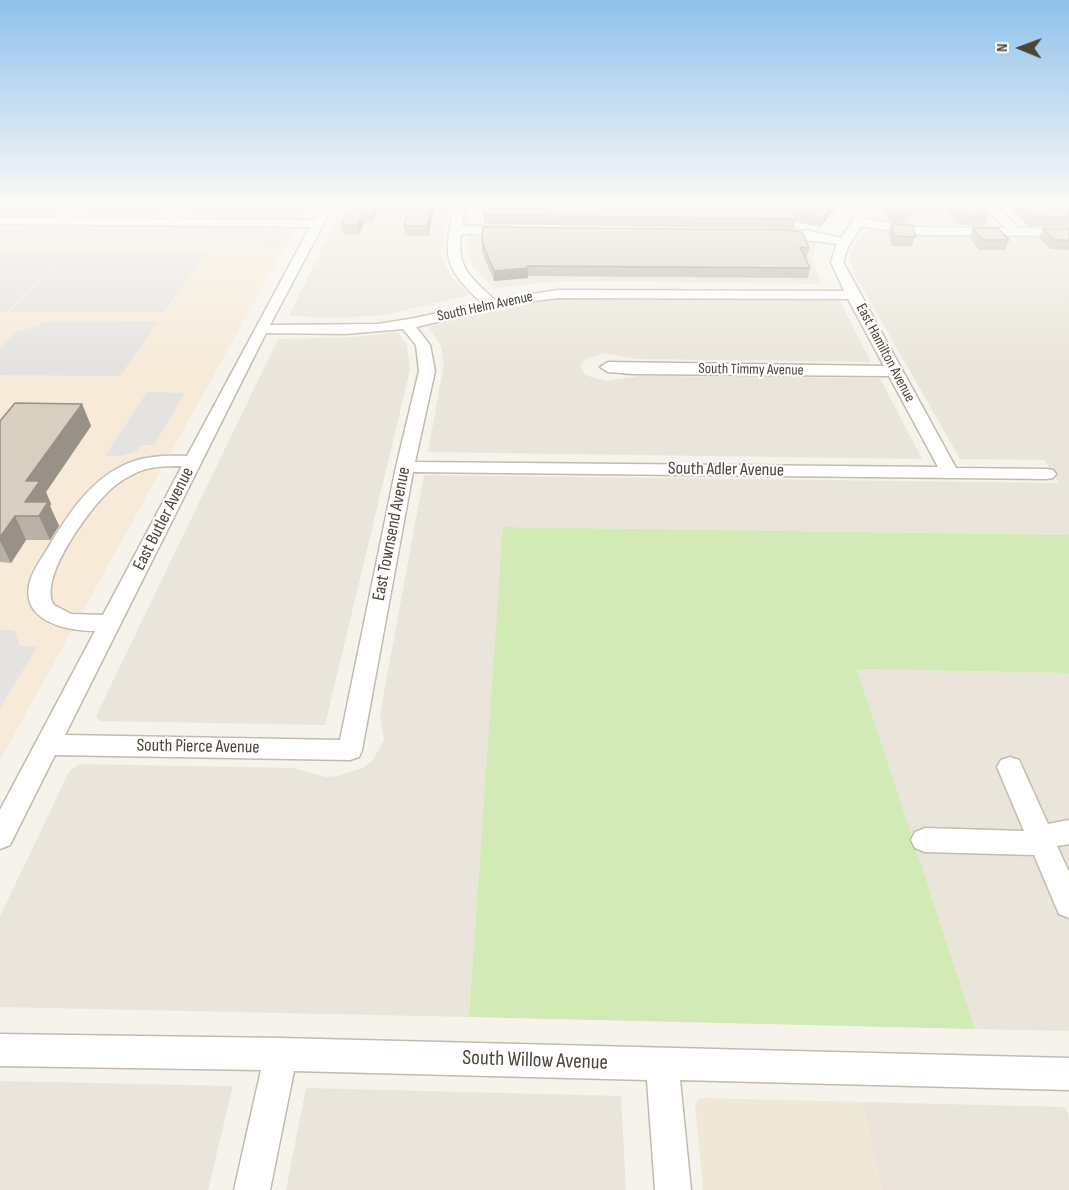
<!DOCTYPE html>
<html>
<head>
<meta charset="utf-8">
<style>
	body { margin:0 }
	#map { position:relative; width:1069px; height:1190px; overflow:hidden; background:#f6f3ec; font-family:"Sofia Sans Condensed",sans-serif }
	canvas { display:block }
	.north { position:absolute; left:991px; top:18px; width:60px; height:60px; -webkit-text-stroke:4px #fff; paint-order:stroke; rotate:271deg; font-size:16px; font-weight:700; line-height:24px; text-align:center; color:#4b4439 }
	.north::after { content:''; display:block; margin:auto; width:21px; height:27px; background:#4b4439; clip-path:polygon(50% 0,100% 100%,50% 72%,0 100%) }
</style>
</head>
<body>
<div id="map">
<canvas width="1069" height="1190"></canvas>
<div class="north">N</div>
</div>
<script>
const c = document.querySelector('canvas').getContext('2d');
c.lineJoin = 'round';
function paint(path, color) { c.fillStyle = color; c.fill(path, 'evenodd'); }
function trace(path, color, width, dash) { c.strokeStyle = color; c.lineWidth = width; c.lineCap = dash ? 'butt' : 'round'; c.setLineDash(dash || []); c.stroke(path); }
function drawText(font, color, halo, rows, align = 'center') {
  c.font = font + ' "Sofia Sans Condensed",sans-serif'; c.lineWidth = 4.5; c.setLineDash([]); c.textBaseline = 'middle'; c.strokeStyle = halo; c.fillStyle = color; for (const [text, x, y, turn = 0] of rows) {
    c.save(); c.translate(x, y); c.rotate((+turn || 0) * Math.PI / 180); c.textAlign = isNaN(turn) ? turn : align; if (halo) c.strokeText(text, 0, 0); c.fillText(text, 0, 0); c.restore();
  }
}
const residential = new Path2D(`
	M 0,202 L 71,202 L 52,217 L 0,217 Z
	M 94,202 L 175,202 L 159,218 L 79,216 Z
	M 198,202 L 320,202 L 312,203 L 304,217 L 297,219 L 186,217 Z
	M 344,202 L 451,202 L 441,253 L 451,277 L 470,295 L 384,315 L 337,318 L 289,316 Z
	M 877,202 L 973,202 L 994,225 L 919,225 L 875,220 Z
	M 0,226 L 292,229 L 296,231 L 285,247 L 0,244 Z
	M 871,228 L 899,232 L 1069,236 L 1069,535 L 504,527 L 469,1017 L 0,1007 L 0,916 L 70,770 L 80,764 L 293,768 L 326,777 L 337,776 L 363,768 L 373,760 L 384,740 L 380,714 L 424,475 L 1059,483 L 1044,460 L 960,459 L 854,273 L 850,260 L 851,250 L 860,237 Z
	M 469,234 L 777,237 L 817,241 L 813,259 L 822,284 L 580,281 L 537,283 L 496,289 L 480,275 L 471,263 L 467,247 Z
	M 556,299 L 840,301 L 871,362 L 637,359 L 605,353 L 585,359 L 580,367 L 585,374 L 591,377 L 607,381 L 639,376 L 880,378 L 922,459 L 428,452 L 444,363 L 441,346 L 428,327 L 512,304 Z
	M 395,332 L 399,333 L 407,345 L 410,370 L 325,725 L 100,721 L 96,716 L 278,339 L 354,337 Z
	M 857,669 L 1069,673 L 1069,1031 L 975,1029 Z
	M 0,1081 L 233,1086 L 208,1190 L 0,1190 Z
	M 306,1088 L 621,1096 L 626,1190 L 286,1190 Z
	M 862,1102 L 1065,1107 L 1069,1118 L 1069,1190 L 882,1190 Z`);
const commercial = new Path2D(`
	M 0,244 L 285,247 L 0,760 Z`);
const education = new Path2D(`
	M 700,1098 L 862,1102 L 882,1190 L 703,1190 L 695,1104 Z`);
const green = new Path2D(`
	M 503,527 L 1069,535 L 1069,673 L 857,669 L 975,1029 L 469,1017 Z`);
const parking = new Path2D(`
	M 0,251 L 64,252 L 6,312 L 0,312 Z
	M 67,252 L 206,252 L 164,312 L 9,312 Z
	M 159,321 L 120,376 L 0,375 L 0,349 L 16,332 L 40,325 L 43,322 Z
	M 147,392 L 185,393 L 154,445 L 141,445 L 138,451 L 120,456 L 105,456 Z
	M 0,630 L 14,630 L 20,646 L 37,647 L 0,708 Z`);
const minor = new Path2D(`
	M 74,202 L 86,202 L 71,218 L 167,219 L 180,202 L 191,202 L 179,219 L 314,220 L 324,202 L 335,202 L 270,325 L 378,324 L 415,318 L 482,303 C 441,265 444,255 455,202 L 467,202 L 462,226 L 512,226 L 518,230 L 512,234 L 461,234 C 456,268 472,279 495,300 L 558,290 L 844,291 L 831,262 L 837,244 C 825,242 773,237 768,233 L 770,230 L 809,231 L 841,238 L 858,212 L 862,202 L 873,202 L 874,205 L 865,219 L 919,227 L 1005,228 L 981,202 L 993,202 L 1018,228 L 1069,228 L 1069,236 L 919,235 L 861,226 L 848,247 L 843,262 L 956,468 L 1047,469 L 1053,470 L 1056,474 L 1053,478 L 1047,479 L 413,472 L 362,750 L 359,757 L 350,760 L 55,755 L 10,845 L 0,849 L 0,810 L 95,631 C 66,631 19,621 30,581 C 34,567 45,554 52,541 C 70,512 89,483 120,467 C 140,456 164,455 187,456 L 310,227 L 0,224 L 0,218 L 57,218 ZM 558,298 L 848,299 L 884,366 L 608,362 L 600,367 L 608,372 L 633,374 L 889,376 L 938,467 L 415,462 L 435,371 L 430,345 L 416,327 L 517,303 ZM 403,329 L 416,345 L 419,371 L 396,467 L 340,740 L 65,735 L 266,333 L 345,334 ZM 182,466 L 103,615 L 71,614 L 54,605 C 38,580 85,516 103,497 C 111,488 121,480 132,475 C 147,466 165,466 182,466 Z
	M 1010,757 L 1019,760 L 1048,824 L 1069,820 L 1069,844 L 1057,846 L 1069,872 L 1069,918 L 1059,914 L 1034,855 L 925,852 L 915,848 L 911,840 L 915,832 L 925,828 L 1024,831 L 997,767 L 1001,760 Z
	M 0,1034 L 281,1038 L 1069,1058 L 1069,1090 L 680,1080 L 691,1190 L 655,1190 L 647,1080 L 294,1071 L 270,1190 L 234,1190 L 261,1070 L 0,1066 Z`);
const wall = new Path2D(`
	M 352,202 L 381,202 L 372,223 L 364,223 L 359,235 L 343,234 L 341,225 Z
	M 482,202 L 837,202 L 836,207 L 821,227 L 795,222 L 794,229 L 484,224 Z
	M 884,202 L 917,202 L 914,211 L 909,210 L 910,214 L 907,223 L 887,220 Z
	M 941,202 L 975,202 L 988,216 L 984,226 L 959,225 Z
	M 1005,202 L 1069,202 L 1069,226 L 1027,226 Z
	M 435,206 L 428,236 L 405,236 L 404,226 Z
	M 891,223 L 915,237 L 912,246 L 891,246 L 889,233 Z
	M 973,228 L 1009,240 L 1005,250 L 979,250 L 970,238 Z
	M 1043,229 L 1069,229 L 1069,250 L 1050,249 L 1039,238 Z
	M 482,242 L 809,248 L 807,257 L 805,257 L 810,268 L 808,278 L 528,276 L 528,278 L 494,281 L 482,252 Z
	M 82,404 L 91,426 L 46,492 L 51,504 L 50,506 L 59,526 L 50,540 L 26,540 L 11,563 L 0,562 L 0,421 Z`);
const shadedWall = new Path2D(`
	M 376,202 L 381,202 L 372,223 L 371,214 Z
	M 433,202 L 435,202 L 435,206 L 428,236 L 427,226 Z
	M 835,202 L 837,202 L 836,207 L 821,227 L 823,218 Z
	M 363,214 L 364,223 L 359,235 L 358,225 Z
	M 528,268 L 528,278 L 494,281 L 494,271 Z
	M 82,404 L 91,426 L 46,492 L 51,504 L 50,506 L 59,526 L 50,540 L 39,516 L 25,502 L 26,481 Z
	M 15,516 L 26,540 L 11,563 L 0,541 L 0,537 Z`);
const building = new Path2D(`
	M 352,202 L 376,202 L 371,214 L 363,214 L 358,225 L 341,225 Z
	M 411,202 L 433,202 L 427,226 L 404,226 Z
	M 482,202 L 835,202 L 823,218 L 793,212 L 796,219 L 484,215 Z
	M 888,202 L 907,202 L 910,214 L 889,211 Z
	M 951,202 L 975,202 L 988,216 L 962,216 Z
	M 1017,202 L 1069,202 L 1069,217 L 1031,216 Z
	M 891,223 L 913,226 L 915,237 L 894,236 Z
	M 483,227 L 784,230 L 802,232 L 809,248 L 800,247 L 810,268 L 527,266 L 528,268 L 494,271 L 482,242 Z
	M 973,228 L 998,228 L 1009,240 L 983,240 Z
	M 1043,229 L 1069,229 L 1069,240 L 1054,240 Z
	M 15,403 L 82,404 L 26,481 L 40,481 L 25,502 L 48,502 L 39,516 L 15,516 L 0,537 L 0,421 Z`);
const farStreetnames = [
	["South Helm Avenue",485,307,-12],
	["East Hamilton Avenue",885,353,62],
	["South Timmy Avenue",751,370,1]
];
const streetNames = [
	["South Adler Avenue",726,470,1],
	["East Butler Avenue",164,519,-63],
	["East Townsend Avenue",392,534,-79],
	["South Pierce Avenue",198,747,1]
];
const nearStreetnames = [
	["South Willow Avenue",535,1061,2]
];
paint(residential, '#eae5da');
paint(commercial, '#f7ead8');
paint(education, '#efe8d6');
paint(green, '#d2eab5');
paint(parking, '#e5e3e0');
trace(minor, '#c2bbae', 3);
paint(minor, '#fff');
paint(wall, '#bab2a6');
paint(shadedWall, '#979187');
paint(building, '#d8cfc1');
trace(building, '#979187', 1.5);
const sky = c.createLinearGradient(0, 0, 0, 369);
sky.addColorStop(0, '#8fc1ec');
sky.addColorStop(0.55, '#fbfaf6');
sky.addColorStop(1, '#fbfaf600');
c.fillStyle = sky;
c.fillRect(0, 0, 1069, 369);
drawText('15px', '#4b4439', '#fff', farStreetnames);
drawText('18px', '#4b4439', '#fff', streetNames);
drawText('21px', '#4b4439', '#fff', nearStreetnames);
</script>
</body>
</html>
